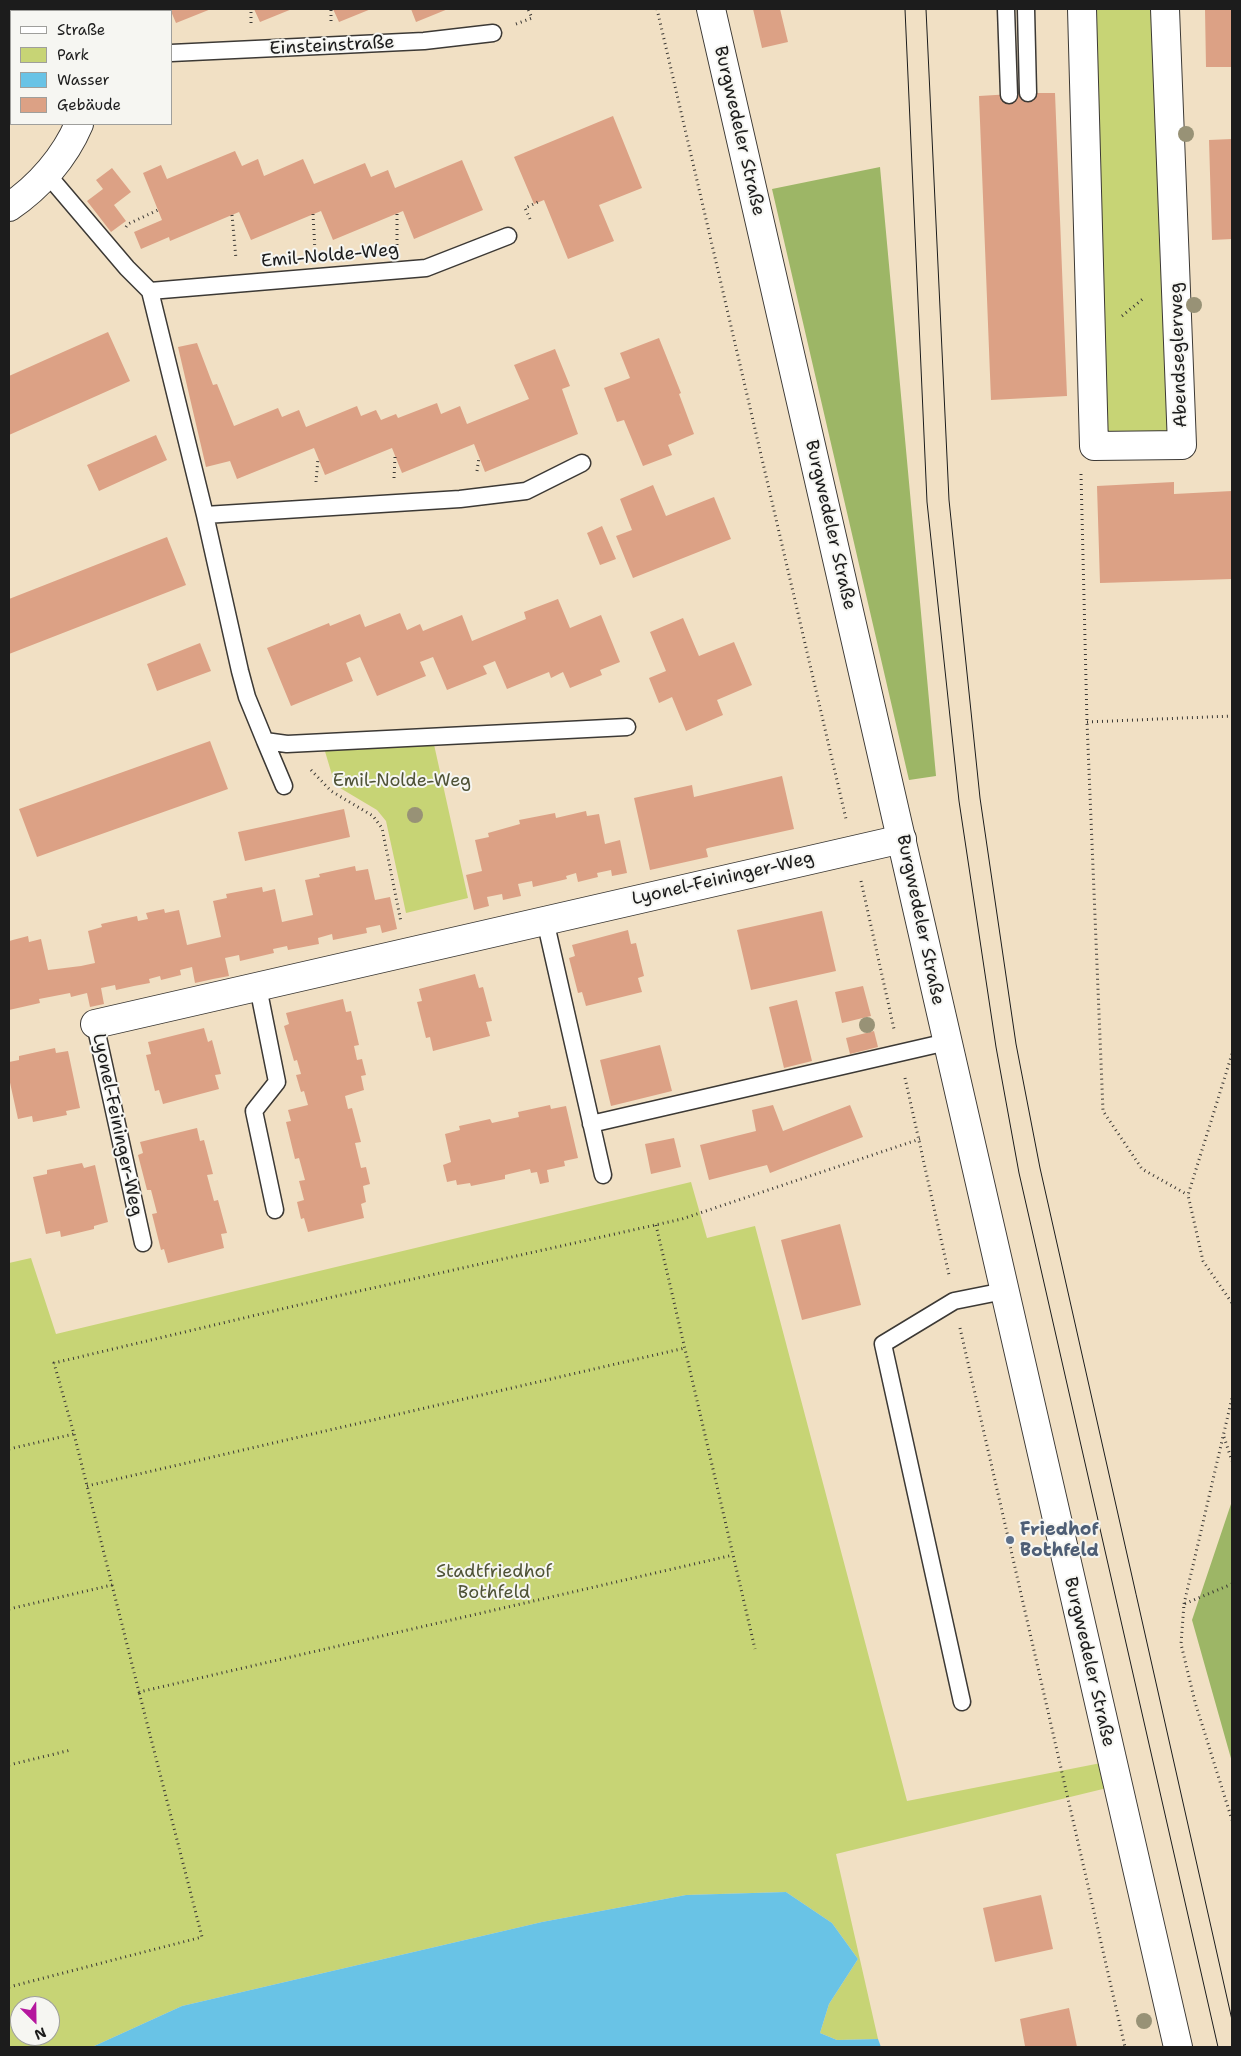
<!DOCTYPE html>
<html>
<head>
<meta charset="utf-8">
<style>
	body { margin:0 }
	#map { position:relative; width:1241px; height:2056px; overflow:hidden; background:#f1e0c4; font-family:"Shantell Sans",sans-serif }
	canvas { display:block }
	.frame { position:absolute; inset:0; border:10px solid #1c1c1c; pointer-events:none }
	.legend { position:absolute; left:10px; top:10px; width:162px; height:115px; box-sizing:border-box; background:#f6f6f2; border:1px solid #9f9f9c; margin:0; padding:6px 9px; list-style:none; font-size:15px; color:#1c1c1c }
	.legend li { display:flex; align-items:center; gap:10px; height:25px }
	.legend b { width:25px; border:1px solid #9f9f9c }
	.north { position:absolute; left:10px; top:1996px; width:50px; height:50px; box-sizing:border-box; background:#f6f6f2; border:1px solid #9f9f9c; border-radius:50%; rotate:157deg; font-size:14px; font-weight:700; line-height:20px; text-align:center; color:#1c1c1c }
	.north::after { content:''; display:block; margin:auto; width:18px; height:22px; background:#b5179e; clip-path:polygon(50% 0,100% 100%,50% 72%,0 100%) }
</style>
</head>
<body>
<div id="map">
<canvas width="1241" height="2056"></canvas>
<div class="frame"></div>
<ul class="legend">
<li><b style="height:6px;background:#fff"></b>Straße</li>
<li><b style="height:14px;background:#c7d475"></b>Park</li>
<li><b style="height:14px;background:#69c3e6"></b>Wasser</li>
<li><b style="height:14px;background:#dca185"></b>Gebäude</li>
</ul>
<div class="north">N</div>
</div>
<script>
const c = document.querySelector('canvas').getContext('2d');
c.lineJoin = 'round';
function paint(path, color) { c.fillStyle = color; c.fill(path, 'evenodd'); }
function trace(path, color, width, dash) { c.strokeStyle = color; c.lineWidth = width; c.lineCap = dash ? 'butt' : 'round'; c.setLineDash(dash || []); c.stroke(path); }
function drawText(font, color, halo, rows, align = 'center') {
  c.font = font + ' "Shantell Sans",sans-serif'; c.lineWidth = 4; c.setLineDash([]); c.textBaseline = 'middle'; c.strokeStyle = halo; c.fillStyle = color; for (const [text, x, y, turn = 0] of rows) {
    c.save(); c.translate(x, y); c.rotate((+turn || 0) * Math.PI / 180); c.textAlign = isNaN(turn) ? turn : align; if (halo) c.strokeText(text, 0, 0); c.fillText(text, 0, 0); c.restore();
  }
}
const green = new Path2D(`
	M 1082,9 L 1165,9 L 1182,445 L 1094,446 Z
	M 433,740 L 468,898 L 406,913 L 386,821 L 377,810 L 335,785 L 324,748 Z
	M 691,1182 L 707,1238 L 755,1226 L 907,1801 L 1101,1763 L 1107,1788 L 836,1854 L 878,2039 L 837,2040 L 820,2033 L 829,2004 L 858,1959 L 832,1923 L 786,1892 L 686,1895 L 542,1922 L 182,2006 L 92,2047 L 9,2047 L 9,1263 L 31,1258 L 56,1334 ZM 20,2006 L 50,2006 L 50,2036 L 20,2036 Z`);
const forest = new Path2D(`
	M 880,167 L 936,776 L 909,780 L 772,189 Z
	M 1232,1501 L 1232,1762 L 1192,1620 Z`);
const water = new Path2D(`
	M 786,1892 L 832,1923 L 858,1959 L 829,2004 L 820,2033 L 837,2040 L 878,2039 L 881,2047 L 92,2047 L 182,2006 L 542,1922 L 686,1895 Z`);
const building = new Path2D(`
	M 170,9 L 211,9 L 176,23 Z
	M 254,9 L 292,9 L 260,22 Z
	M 333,9 L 371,9 L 339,22 Z
	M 411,9 L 448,9 L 416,22 Z
	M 753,9 L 780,9 L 788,42 L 762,48 Z
	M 1205,9 L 1232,9 L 1232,67 L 1206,67 Z
	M 1028,93 L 1055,93 L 1067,396 L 991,400 L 979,96 Z
	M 613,116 L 642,188 L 599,205 L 614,241 L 568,259 L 544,200 L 534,204 L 514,157 Z
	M 1232,139 L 1232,239 L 1212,240 L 1209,140 Z
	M 235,151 L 242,166 L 258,159 L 264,176 L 303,159 L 314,184 L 365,163 L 371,177 L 388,170 L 395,188 L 462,160 L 483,210 L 414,239 L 403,211 L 333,240 L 321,211 L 251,240 L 239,212 L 170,241 L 169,237 L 141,249 L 134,232 L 162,220 L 143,173 L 161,165 L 167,179 Z
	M 112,168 L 131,192 L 114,205 L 126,221 L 111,232 L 87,201 L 103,189 L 96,180 Z
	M 108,332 L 130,381 L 9,435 L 9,376 Z
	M 659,338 L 681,393 L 679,394 L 694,434 L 668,445 L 672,455 L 643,466 L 624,420 L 617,422 L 604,388 L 630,378 L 620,353 Z
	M 197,343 L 213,385 L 217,384 L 234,426 L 278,408 L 282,417 L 299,410 L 306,427 L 357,406 L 361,416 L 376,410 L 381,420 L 396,414 L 398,418 L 437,403 L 441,414 L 460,406 L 467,424 L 529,399 L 514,365 L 555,349 L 570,386 L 562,389 L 578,434 L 485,472 L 474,444 L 402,473 L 392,448 L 325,475 L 314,448 L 237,479 L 230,461 L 206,467 L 178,347 Z
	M 156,435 L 167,460 L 99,491 L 87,465 Z
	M 1174,482 L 1174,494 L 1232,491 L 1232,579 L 1100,583 L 1097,486 Z
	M 653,485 L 666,516 L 714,497 L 731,539 L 633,578 L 616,536 L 632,530 L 620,499 Z
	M 602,526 L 616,559 L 600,565 L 587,533 Z
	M 167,537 L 186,585 L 9,654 L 9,599 Z
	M 558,599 L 570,628 L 601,615 L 620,662 L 600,670 L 602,675 L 570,688 L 563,672 L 551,678 L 549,672 L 507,689 L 495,661 L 483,666 L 487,674 L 447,690 L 433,657 L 420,662 L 426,676 L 377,696 L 360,657 L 346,663 L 353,681 L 291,706 L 267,648 L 329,623 L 330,626 L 360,614 L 365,627 L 400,613 L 407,630 L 420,624 L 423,631 L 462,615 L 472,641 L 526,619 L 524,612 Z
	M 683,618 L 699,656 L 734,642 L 752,685 L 717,700 L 723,715 L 686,731 L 672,697 L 659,703 L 649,678 L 666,671 L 650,632 Z
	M 200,643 L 211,671 L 157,691 L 147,664 Z
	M 210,741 L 228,789 L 37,857 L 19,809 Z
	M 782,776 L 794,829 L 708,848 L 706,849 L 708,857 L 650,870 L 634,798 L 692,785 L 694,797 Z
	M 344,809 L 350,837 L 245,861 L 238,832 Z
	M 586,811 L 587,816 L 599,814 L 605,844 L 620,840 L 627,873 L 612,876 L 611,870 L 597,873 L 598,877 L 578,882 L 576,873 L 566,876 L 567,879 L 533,887 L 532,881 L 518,884 L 521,896 L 503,900 L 502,894 L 487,897 L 489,906 L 474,910 L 466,875 L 482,871 L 475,840 L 489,837 L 488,833 L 520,824 L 519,820 L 555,813 L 556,818 Z
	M 355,866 L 356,871 L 368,869 L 375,900 L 390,897 L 397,929 L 382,933 L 380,925 L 366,928 L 367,933 L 333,940 L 332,934 L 318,938 L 319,944 L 288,950 L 287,946 L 273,949 L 274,953 L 240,961 L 239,955 L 225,958 L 229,976 L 213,979 L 195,983 L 192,967 L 180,970 L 181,975 L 161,980 L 160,976 L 149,979 L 150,983 L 134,986 L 116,990 L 115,985 L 101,988 L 104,1004 L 90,1007 L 87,993 L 71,997 L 70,993 L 39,999 L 40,1003 L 9,1010 L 9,941 L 28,936 L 29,942 L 41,939 L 48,970 L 81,966 L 95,963 L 88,931 L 102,927 L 101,924 L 137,916 L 138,921 L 148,919 L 146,913 L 164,909 L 165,913 L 179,910 L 187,945 L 221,937 L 213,901 L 227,898 L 226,894 L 262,887 L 263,892 L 275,889 L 282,922 L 313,915 L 305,880 L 320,877 L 319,874 Z
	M 822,911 L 836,971 L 751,990 L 737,930 Z
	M 628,930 L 631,944 L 636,943 L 644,976 L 638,978 L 642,992 L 586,1006 L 582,992 L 578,993 L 569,958 L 575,956 L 572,945 Z
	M 475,974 L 479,988 L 483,987 L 492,1021 L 486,1022 L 490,1036 L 433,1051 L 430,1037 L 426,1038 L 417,1002 L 422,1001 L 419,989 Z
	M 863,986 L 871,1016 L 842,1023 L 835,992 Z
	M 343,999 L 346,1012 L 351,1011 L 359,1045 L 354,1046 L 357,1060 L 362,1059 L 366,1075 L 361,1076 L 364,1090 L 345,1096 L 348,1109 L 352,1108 L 361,1142 L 355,1143 L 361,1168 L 366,1167 L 370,1184 L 363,1186 L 366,1202 L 361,1204 L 364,1218 L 308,1232 L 304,1218 L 301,1219 L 297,1202 L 304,1200 L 299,1181 L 305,1180 L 299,1158 L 295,1159 L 286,1122 L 291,1121 L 288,1110 L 308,1105 L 304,1091 L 301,1092 L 296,1075 L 301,1074 L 297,1060 L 294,1061 L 284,1026 L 289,1024 L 286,1013 Z
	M 797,1000 L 812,1061 L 784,1068 L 769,1007 Z
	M 204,1028 L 208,1042 L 212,1040 L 221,1074 L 215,1075 L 219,1089 L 163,1104 L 159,1090 L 155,1091 L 146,1055 L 151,1054 L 148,1042 Z
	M 874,1031 L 878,1047 L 850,1054 L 846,1038 Z
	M 660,1045 L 672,1091 L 611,1106 L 600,1060 Z
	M 55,1048 L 56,1053 L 68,1051 L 80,1108 L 66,1111 L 67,1115 L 33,1122 L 32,1116 L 18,1119 L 9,1078 L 9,1062 L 19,1060 L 19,1056 Z
	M 550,1105 L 551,1109 L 566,1106 L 578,1158 L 564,1161 L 565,1166 L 547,1170 L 549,1182 L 540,1184 L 537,1172 L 531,1173 L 530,1169 L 505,1175 L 505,1179 L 471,1186 L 470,1183 L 457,1185 L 456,1180 L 447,1182 L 443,1165 L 451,1162 L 445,1134 L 460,1130 L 459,1126 L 490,1119 L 492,1123 L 519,1117 L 518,1112 Z
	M 773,1105 L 783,1131 L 850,1105 L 863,1137 L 770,1173 L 767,1165 L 709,1180 L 700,1145 L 756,1131 L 752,1110 Z
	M 197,1128 L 200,1141 L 204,1140 L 213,1174 L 207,1175 L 214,1201 L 218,1200 L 227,1233 L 221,1234 L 224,1248 L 168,1263 L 164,1249 L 161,1250 L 152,1214 L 157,1213 L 151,1190 L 147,1190 L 138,1155 L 143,1153 L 140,1142 Z
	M 674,1138 L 681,1167 L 651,1174 L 645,1144 Z
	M 82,1163 L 84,1168 L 95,1165 L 108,1222 L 94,1226 L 94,1229 L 61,1237 L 60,1231 L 46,1234 L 33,1177 L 47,1174 L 47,1170 Z
	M 840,1224 L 861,1305 L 802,1320 L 781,1240 Z
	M 1041,1895 L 1053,1949 L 995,1962 L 983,1908 Z
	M 1069,2008 L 1077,2047 L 1022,2047 L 1025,2046 L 1020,2019 Z`);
const path = new Path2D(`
	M 657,9 L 846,819
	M 331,21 L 331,9
	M 251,23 L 251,9
	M 516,24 L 532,18 L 528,9
	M 313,214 L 315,251
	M 232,215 L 236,259
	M 530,219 L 525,208 L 538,202
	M 126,227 L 128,224 L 158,210
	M 397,245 L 397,213
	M 1122,316 L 1144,298
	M 477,471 L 479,457
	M 1081,474 L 1087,722 L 1103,1111 L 1142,1169 L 1188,1195
	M 394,478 L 395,457
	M 316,482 L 318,458
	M 1087,722 L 1232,716
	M 311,770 L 331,791 L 373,816 L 382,828 L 401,922
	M 861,881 L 894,1029
	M 1232,1054 L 1188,1195 L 1203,1261 L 1232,1303
	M 905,1078 L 949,1275
	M 656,1225 L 755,1649
	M 960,1328 L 1125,2047
	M 1224,1437 L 1232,1461
	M 9,1449 L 74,1434 L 54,1363 L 328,1298 L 682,1219 L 920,1139
	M 87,1486 L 685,1348
	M 1232,1584 L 1184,1604 L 1181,1644 L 1195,1702 L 1232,1820
	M 112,1585 L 139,1692 L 733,1555
	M 1184,1604 L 1232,1398
	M 9,1609 L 112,1585 L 74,1434
	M 9,1765 L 71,1750
	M 9,1987 L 202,1937 L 139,1692`);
const service = new Path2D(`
	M 1006,9 L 1009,95
	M 1026,9 L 1028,93
	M 171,53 L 424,41 L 493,33
	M 47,174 L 127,268 L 150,291 L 205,515 L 240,671 L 247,697 L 265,741 L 287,744 L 627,727
	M 150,291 L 426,268 L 508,236
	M 205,515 L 460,499 L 526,491 L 582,463
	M 265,741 L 284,786
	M 545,920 L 603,1175
	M 258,987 L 277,1082 L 254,1111 L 275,1210
	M 95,1024 L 143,1243
	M 591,1124 L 947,1042
	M 962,1702 L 883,1344 L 954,1301 L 1004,1291`);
const minor = new Path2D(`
	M 94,9 L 94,11
	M 1082,9 L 1094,446 L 1182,445 L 1165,9
	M 9,207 C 39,187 65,157 79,124
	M 95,1024 L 902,839`);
const secondary = new Path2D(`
	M 711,9 L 1178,2047`);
const tram = new Path2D(`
	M 905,9 L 927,502 L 959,801 L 996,1047 L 1019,1173 L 1218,2047
	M 926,9 L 949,500 L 980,798 L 1016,1044 L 1040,1168 L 1232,2020`);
const trees = [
	[1186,134],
	[1194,305],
	[415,815],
	[867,1025],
	[1144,2021]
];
const markers = [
	[1010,1540,5,"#5c6f8a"]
];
const streetNames = [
	["Einsteinstraße",332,46,-3],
	["Burgwedeler Straße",739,131,77],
	["Emil-Nolde-Weg",330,256,-5],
	["Abendseglerweg",1179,355,-92],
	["Burgwedeler Straße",830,525,77],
	["Lyonel-Feininger-Weg",723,879,-13],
	["Burgwedeler Straße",920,920,78],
	["Lyonel-Feininger-Weg",117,1125,78],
	["Burgwedeler Straße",1089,1662,77]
];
const parkNames = [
	["Emil-Nolde-Weg",402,781],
	["Stadtfriedhof",494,1572],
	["Bothfeld",494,1593]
];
const serviceNames = [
	["Friedhof",1020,1530],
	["Bothfeld",1020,1551]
];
paint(green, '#c7d475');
paint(forest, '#9db666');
paint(water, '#69c3e6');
paint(building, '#dca185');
trace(service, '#3c3935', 19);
trace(minor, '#3c3935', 30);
trace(secondary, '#3c3935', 30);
trace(path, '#3c3935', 3, [1, 4]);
trace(service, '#fff', 16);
trace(minor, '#fff', 28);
trace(secondary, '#fff', 28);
trace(tram, '#1c1c1c', 1);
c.fillStyle = '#989276';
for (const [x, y] of trees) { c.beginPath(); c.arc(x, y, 8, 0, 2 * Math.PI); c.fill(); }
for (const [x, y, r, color] of markers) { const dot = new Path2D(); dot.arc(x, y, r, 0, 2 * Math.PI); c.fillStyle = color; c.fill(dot); trace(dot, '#f6f6f2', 2); }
drawText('18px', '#1c1c1c', '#f6f6f2', streetNames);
drawText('18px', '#4f5337', '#f6f6f2', parkNames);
drawText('bold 18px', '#4e5e75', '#f6f6f2', serviceNames, 'left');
</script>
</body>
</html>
